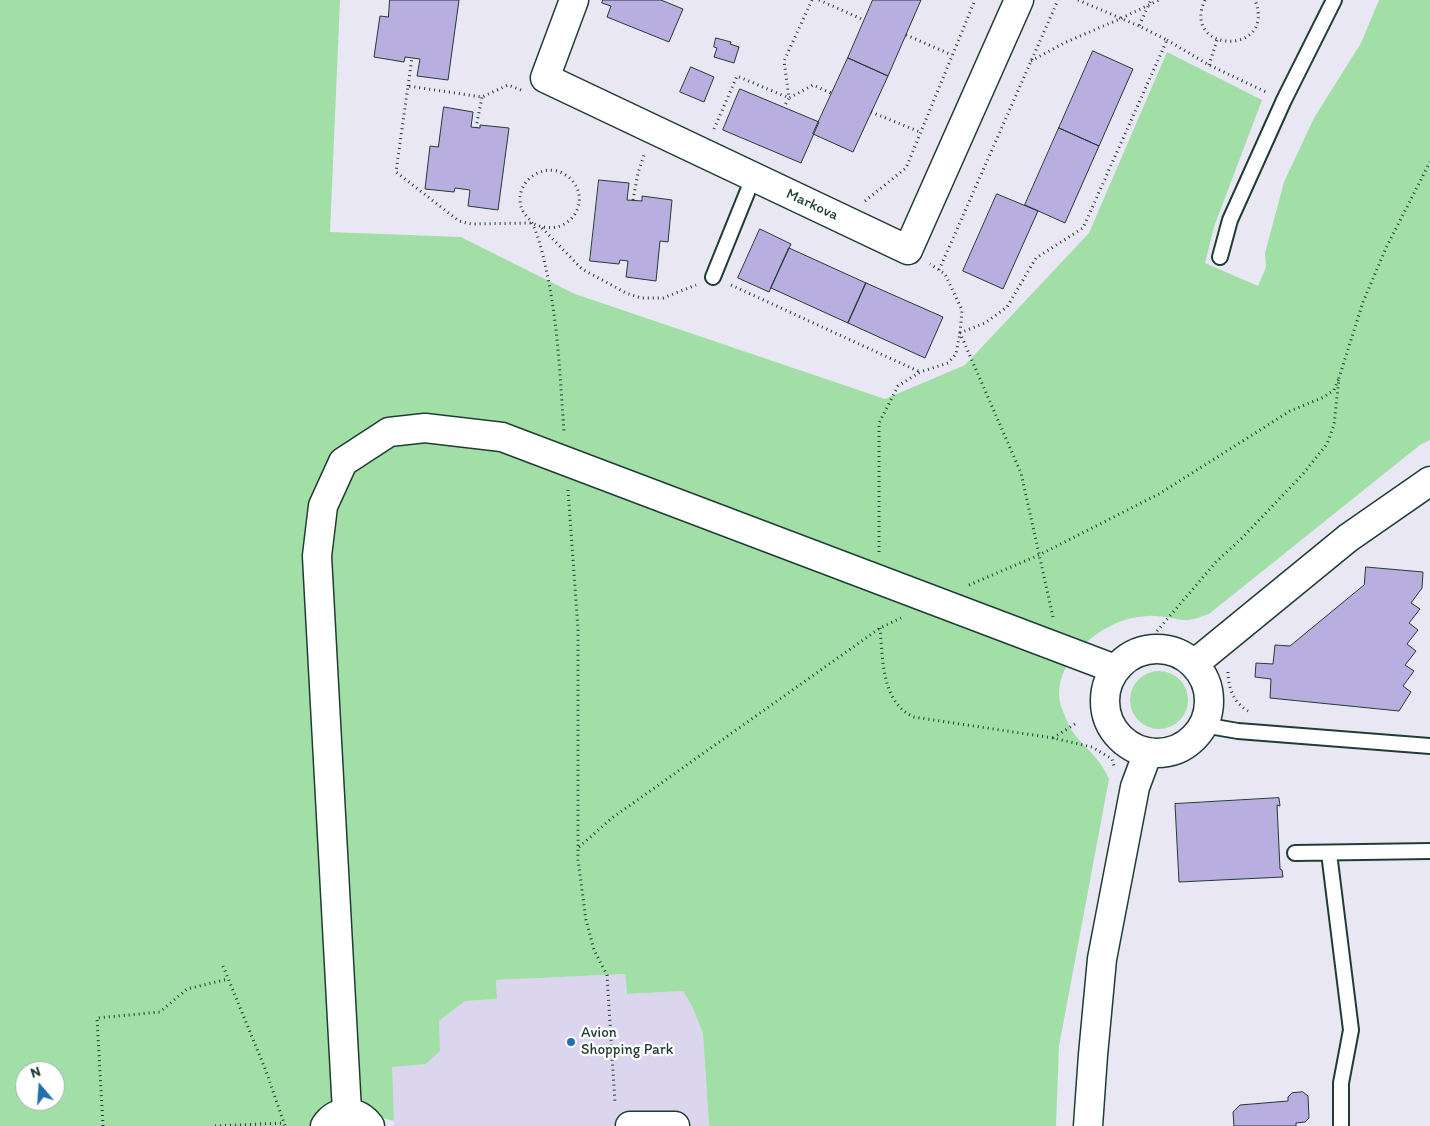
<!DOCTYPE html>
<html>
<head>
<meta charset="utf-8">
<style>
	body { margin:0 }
	#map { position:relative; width:1430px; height:1126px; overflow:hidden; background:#eae7f5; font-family:Itim,sans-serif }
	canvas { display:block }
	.north { position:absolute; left:15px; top:1061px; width:50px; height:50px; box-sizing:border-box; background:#fff; border:1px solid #a5b1ae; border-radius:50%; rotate:342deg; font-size:14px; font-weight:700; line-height:20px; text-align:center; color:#1f3d34 }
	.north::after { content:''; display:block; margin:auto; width:18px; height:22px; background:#1f6fb2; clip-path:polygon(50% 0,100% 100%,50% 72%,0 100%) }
</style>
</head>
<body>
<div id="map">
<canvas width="1430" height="1126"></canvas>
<div class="north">N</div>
</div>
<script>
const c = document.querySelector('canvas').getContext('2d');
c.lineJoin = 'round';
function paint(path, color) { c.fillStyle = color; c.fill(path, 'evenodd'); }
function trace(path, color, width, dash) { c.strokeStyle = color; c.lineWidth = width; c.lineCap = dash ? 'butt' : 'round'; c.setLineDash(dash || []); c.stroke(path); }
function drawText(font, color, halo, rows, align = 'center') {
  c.font = font + ' Itim,sans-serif'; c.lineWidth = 4.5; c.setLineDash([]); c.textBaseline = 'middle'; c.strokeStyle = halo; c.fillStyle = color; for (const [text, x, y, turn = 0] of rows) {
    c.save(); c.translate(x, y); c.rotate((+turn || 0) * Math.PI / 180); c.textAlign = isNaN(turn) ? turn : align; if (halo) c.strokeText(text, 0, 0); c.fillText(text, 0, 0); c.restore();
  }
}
const built = new Path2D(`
	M 625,974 L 627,994 L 683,991 L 693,1008 L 703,1034 L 709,1126 L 394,1126 L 391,1066 L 426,1064 L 439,1051 L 439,1021 L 465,1001 L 497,999 L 496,980 Z`);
const green = new Path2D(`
	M 0,0 L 340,0 L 330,232 L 461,237 L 575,294 L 885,399 L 965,365 L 1089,233 L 1167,52 L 1262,100 L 1214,227 L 1205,263 L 1258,286 L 1266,267 L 1265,253 L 1284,182 L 1314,118 L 1361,43 L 1379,0 L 1430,0 L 1430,440 L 1420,445 L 1209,614 C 1202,616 1194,620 1187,620 C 1174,620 1161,615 1148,616 C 1117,617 1090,635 1071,659 C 1061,673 1056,690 1061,706 C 1064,714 1068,724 1072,731 C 1086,750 1099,756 1109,779 L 1059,1046 L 1056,1126 L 709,1126 L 703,1034 L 693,1008 L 683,991 L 627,994 L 625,974 L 496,980 L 497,999 L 465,1001 L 439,1021 L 440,1051 L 426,1064 L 392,1067 L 394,1121 L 379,1117 L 313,1126 L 0,1126 ZM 25,1071 L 55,1071 L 55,1101 L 25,1101 Z
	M1130 700a29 29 0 1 1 58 0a29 29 0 1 1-58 0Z`);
const building = new Path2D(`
	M 390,0 L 459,0 L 448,80 L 417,76 L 420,59 L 405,57 L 404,62 L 374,57 L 380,16 L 388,17 Z
	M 603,0 L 661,0 L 683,9 L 669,42 L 607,17 L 611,6 L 602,3 Z
	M 873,0 L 921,0 L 888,76 L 848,58 Z
	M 716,38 L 731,42 L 730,44 L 739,47 L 734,63 L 714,57 L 717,48 L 714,47 Z
	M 1093,51 L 1133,69 L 1099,146 L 1059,128 Z
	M 848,58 L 888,76 L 853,152 L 813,134 Z
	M 691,67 L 714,77 L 704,102 L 680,92 Z
	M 740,89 L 819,122 L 801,163 L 723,130 Z
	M 444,107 L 473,112 L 471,127 L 480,128 L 480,125 L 509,128 L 498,210 L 468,206 L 470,190 L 455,188 L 454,192 L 425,189 L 430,146 L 438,147 Z
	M 1059,128 L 1099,146 L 1065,223 L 1025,205 Z
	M 599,180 L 629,183 L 627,200 L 642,201 L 642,196 L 672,200 L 668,242 L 660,241 L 656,281 L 626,277 L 628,261 L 620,260 L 619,264 L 590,261 Z
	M 997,194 L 1038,211 L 1003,289 L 963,271 Z
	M 760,229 L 791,244 L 769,292 L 738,278 Z
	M 789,248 L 866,283 L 848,323 L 771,288 Z
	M 866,283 L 943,317 L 925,358 L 848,323 Z
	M 1366,567 L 1423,572 L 1422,588 L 1411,603 L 1420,609 L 1409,623 L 1418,630 L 1407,644 L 1416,651 L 1405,665 L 1414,671 L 1403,686 L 1411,692 L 1399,711 L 1270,698 L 1271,679 L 1255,677 L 1256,663 L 1273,664 L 1275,645 L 1290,646 L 1364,585 Z
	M 1279,798 L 1280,806 L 1277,805 L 1280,869 L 1282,870 L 1283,877 L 1179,882 L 1175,804 Z
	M 1303,1092 L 1308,1096 L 1309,1118 L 1305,1122 L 1296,1123 L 1296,1126 L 1234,1126 L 1233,1112 L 1240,1105 L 1288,1101 L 1288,1097 L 1292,1093 Z`);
const path = new Path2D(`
	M 812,0 L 784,61 L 789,98 L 813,85 L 831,93
	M 819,0 L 864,20
	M 1078,0 L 1139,26
	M 1205,0 C 1180,53 1277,57 1255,0
	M 906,35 L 952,55
	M 1167,40 L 1209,65 L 1266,92
	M 1031,61 L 1064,43 L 1122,18 L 1159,0
	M 1209,65 L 1217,40
	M 408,86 L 412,58
	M 521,90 L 508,85 L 482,97 L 408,86 L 396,172 L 459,221 L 471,224 L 532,223 C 572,243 597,193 564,174 C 546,163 521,177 520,198 C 520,214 528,215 533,225 C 539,238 543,255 546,269 C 558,322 560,377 564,432
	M 871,112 L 920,132
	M 476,128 L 482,97
	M 714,129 L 737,76 L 789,98 L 784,107
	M 633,200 L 638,173 L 644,155
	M 865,201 L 906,168 L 975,0
	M 542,228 L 582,269 L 626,293 L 641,298 L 663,298 L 696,285
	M 939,270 L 1058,0
	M 731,285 L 920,372
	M 568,490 L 578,629 L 578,860 L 586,920 L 594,950 L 607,975 L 615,1103
	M 879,552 L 879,423 L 898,386 L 920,372 L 948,363 L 956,354 L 960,333 L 962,310 L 945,274 L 930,264
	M 969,585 L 1039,555 L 1159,494 L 1290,411 L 1324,397 L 1334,390 L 1339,378
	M 1053,617 L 1021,473 L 960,333 L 985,323 L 1007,307 L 1036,258 L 1083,228 L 1167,40 L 1139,26 L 1151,0
	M 880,628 C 883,658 881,703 914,717 L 1053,738 L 1092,747 L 1112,759 L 1114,766
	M 1157,631 L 1216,562 L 1242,538 L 1303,474 L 1327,444 L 1334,425 L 1339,378 L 1363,302 L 1386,248 L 1430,162
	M 1228,672 C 1228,688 1234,703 1248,711
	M 1053,738 L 1075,724
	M 579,847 L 612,818 L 880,628 L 901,618
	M 223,966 L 266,1071 L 285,1126
	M 103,1126 L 97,1018 L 160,1012 L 187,989 L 228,979
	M 215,1126 L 285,1123`);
const lane = new Path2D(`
	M 1220,257 L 1230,220 L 1284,100 L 1334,0
	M 713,277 L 755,173
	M 1203,725 L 1238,731 L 1430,746
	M 1295,853 L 1430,851
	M 1329,853 L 1351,1030 L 1341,1083 L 1341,1126`);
const street = new Path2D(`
	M 574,0 L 545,78 L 908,250 L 1019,0
	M1105 701a52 52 0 1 1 104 0a52 52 0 1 1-104 0Z
	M 1194,664 L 1348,538 L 1430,481
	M 347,1112 L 317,556 L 323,506 L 343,462 L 389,432 L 425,428 L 502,437 L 1115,669
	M 325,1126 C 337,1108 358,1110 370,1126
	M 630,1126 L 675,1126
	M 1088,1126 L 1093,1055 L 1102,959 L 1135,787 L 1148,752`);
const markers = [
	[571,1042,5,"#1f6fb2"]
];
const streetNames = [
	["Markova",812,205,25]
];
const poiNames = [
	["Avion",581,1033],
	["Shopping Park",581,1050]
];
paint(built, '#dbd6ee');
paint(green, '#a1dfa7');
paint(building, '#b8aedf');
trace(building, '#1f3d34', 1);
trace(lane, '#1f3d34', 18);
trace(street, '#1f3d34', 31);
trace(path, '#1f3d34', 3, [1, 4]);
trace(lane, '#fff', 14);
trace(street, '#fff', 28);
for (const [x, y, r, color] of markers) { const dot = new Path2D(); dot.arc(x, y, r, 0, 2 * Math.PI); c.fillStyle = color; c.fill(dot); trace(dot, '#fff', 2); }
drawText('15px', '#1f3d34', '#fff', streetNames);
drawText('15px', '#1f3d34', '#fff', poiNames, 'left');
</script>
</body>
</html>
